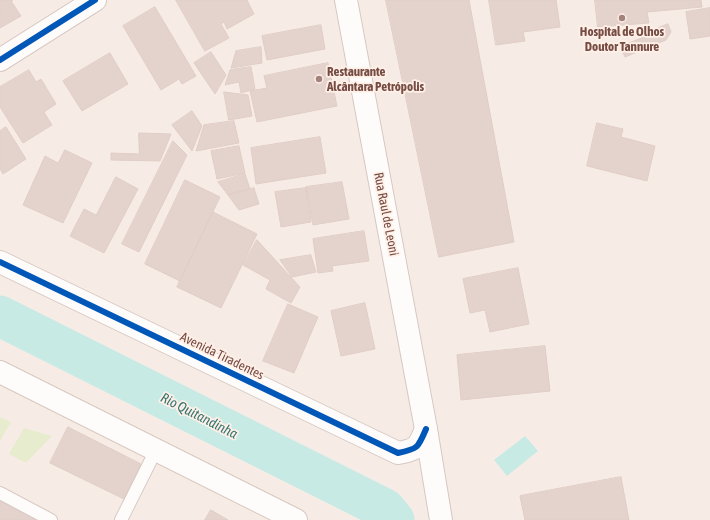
<!DOCTYPE html>
<html>
<head>
<meta charset="utf-8">
<style>
	body { margin:0 }
	canvas { display:block; background:#f7ece5 }
</style>
</head>
<body>
<canvas width="710" height="520"></canvas>
<script>
const c = document.querySelector('canvas').getContext('2d');
c.lineJoin = 'round';
function paint(path, color) { c.fillStyle = color; c.fill(path, 'evenodd'); }
function trace(path, color, width, dash) { c.strokeStyle = color; c.lineWidth = width; c.lineCap = dash ? 'butt' : 'round'; c.setLineDash(dash || []); c.stroke(path); }
function drawText(font, color, halo, rows, align = 'center') {
  c.font = font + ' "Asap Condensed",sans-serif'; c.lineWidth = 3.5; c.setLineDash([]); c.textBaseline = 'middle'; c.strokeStyle = halo; c.fillStyle = color; for (const [text, x, y, turn = 0] of rows) {
    c.save(); c.translate(x, y); c.rotate((+turn || 0) * Math.PI / 180); c.textAlign = isNaN(turn) ? turn : align; if (halo) c.strokeText(text, 0, 0); c.fillText(text, 0, 0); c.restore();
  }
}
const green = new Path2D(`
	M 0,417 L 11,422 L 0,441 Z
	M 24,428 L 52,436 L 26,463 L 9,454 Z`);
const water = new Path2D(`
	M 525,436 L 538,451 L 507,476 L 494,460 Z`);
const river = new Path2D(`
	M 0,316 L 385,509 L 394,520`);
const building = new Path2D(`
	M 0,0 L 13,0 L 11,1 L 21,16 L 0,28 Z
	M 176,0 L 247,0 L 254,14 L 227,29 L 224,22 L 221,24 L 229,38 L 205,51 Z
	M 386,0 L 469,0 L 514,242 L 439,257 Z
	M 489,0 L 556,0 L 560,27 L 523,32 L 525,41 L 496,45 Z
	M 595,0 L 701,0 L 702,7 L 647,12 L 649,23 L 598,27 Z
	M 155,7 L 196,76 L 182,84 L 179,79 L 161,90 L 123,26 Z
	M 710,8 L 710,36 L 690,39 L 686,12 Z
	M 668,24 L 671,32 L 666,40 L 625,57 L 620,46 L 647,36 L 651,31 Z
	M 321,25 L 325,49 L 267,60 L 262,36 Z
	M 261,47 L 262,63 L 231,68 L 236,51 Z
	M 211,52 L 226,75 L 215,94 L 194,63 Z
	M 110,53 L 128,84 L 82,111 L 63,81 Z
	M 328,63 L 337,106 L 257,122 L 250,91 L 267,88 L 264,76 Z
	M 251,67 L 255,89 L 241,93 L 239,82 L 225,85 L 230,70 Z
	M 29,70 L 36,82 L 41,79 L 56,104 L 44,112 L 52,125 L 23,143 L 0,107 L 0,87 Z
	M 224,92 L 248,95 L 252,116 L 229,120 Z
	M 192,111 L 202,126 L 192,151 L 172,125 Z
	M 234,121 L 239,143 L 196,151 L 204,125 Z
	M 597,123 L 623,129 L 621,137 L 655,146 L 647,181 L 587,166 Z
	M 6,127 L 26,159 L 3,174 L 0,169 L 0,131 Z
	M 139,133 L 171,134 L 160,161 L 111,160 L 111,153 L 139,154 Z
	M 320,137 L 326,173 L 256,184 L 251,148 Z
	M 173,141 L 187,155 L 139,252 L 122,244 Z
	M 239,146 L 245,173 L 217,179 L 211,151 Z
	M 65,150 L 92,163 L 63,223 L 23,205 L 45,156 L 58,163 Z
	M 245,174 L 250,189 L 228,195 L 218,182 Z
	M 116,177 L 138,189 L 104,253 L 70,236 L 84,209 L 96,215 Z
	M 185,180 L 220,197 L 180,281 L 145,264 Z
	M 342,182 L 349,219 L 313,225 L 306,187 Z
	M 254,188 L 259,204 L 239,210 L 228,195 Z
	M 306,188 L 311,222 L 281,227 L 275,192 Z
	M 213,212 L 257,234 L 221,308 L 177,287 Z
	M 364,231 L 369,261 L 332,266 L 333,271 L 318,273 L 313,239 Z
	M 257,240 L 300,287 L 291,303 L 266,289 L 270,280 L 243,265 Z
	M 311,255 L 316,272 L 292,277 L 280,260 Z
	M 518,268 L 529,324 L 490,332 L 485,310 L 470,313 L 463,279 Z
	M 365,303 L 375,349 L 341,356 L 331,311 Z
	M 288,304 L 318,317 L 294,373 L 263,361 Z
	M 545,346 L 550,391 L 461,400 L 457,355 Z
	M 68,427 L 141,464 L 124,499 L 50,463 Z
	M 621,477 L 629,520 L 525,520 L 520,496 Z
	M 0,497 L 38,517 L 37,520 L 0,520 Z
	M 211,510 L 228,520 L 205,520 Z`);
const service = new Path2D(`
	M 0,493 L 51,520
	M 121,520 L 156,450`);
const minor = new Path2D(`
	M 0,60 L 95,0
	M 0,262 L 398,453 C 418,449 418,448 426,429`);
const secondary = new Path2D(`
	M 346,0 L 426,429 L 441,520
	M 0,372 L 296,520`);
const cycleway = new Path2D(`
	M 0,60 L 95,0
	M 0,262 L 398,453 C 418,449 418,448 426,429`);
const markers = [
	[622,18,4,"#a3847c"],
	[319,79,4,"#a3847c"]
];
const poiNames = [
	["Hospital de Olhos",622,32],
	["Doutor Tannure",622,47],
	["Restaurante",327,72,"left"],
	["Alcântara Petrópolis",327,87,"left"]
];
const streetNames = [
	["Rua Raul de Leoni",386,214,79],
	["Avenida Tiradentes",222,356,26]
];
const waterNames = [
	["Rio Quitandinha",199,416,27]
];
paint(green, '#e7ecce');
paint(water, '#c7eae5');
trace(river, '#c7eae5', 41);
paint(building, '#e4d3cd');
trace(building, '#e0cdc7', 1);
trace(service, '#d8c9c4', 14);
trace(minor, '#d8c9c4', 24);
trace(secondary, '#d7c7c2', 24);
trace(service, '#fefcfb', 12);
trace(minor, '#fefcfb', 22);
trace(secondary, '#fefcfb', 22);
trace(cycleway, '#0057b8', 6);
for (const [x, y, r, color] of markers) { const dot = new Path2D(); dot.arc(x, y, r, 0, 2 * Math.PI); c.fillStyle = color; c.fill(dot); trace(dot, '#fff0e7', 1.5); }
drawText('bold 13px', '#764c44', '#fff0e7', poiNames);
drawText('13px', '#764c44', '#fff0e7', streetNames);
drawText('italic 14px', '#357673', '#fff0e7', waterNames);
</script>
</body>
</html>
